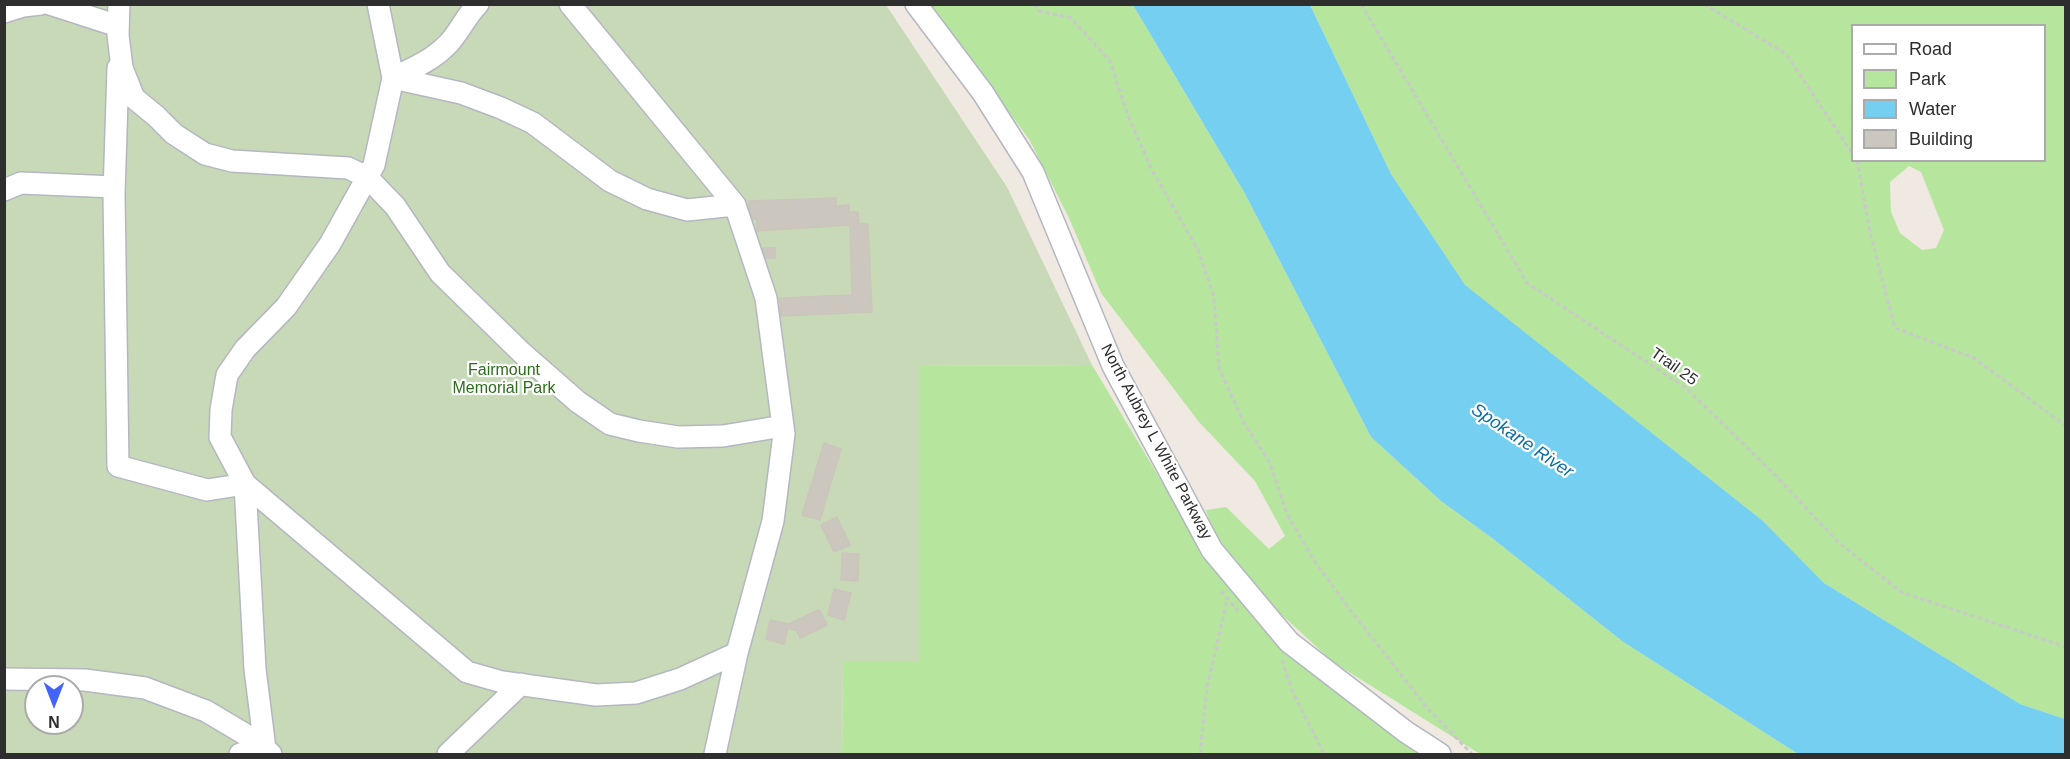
<!DOCTYPE html>
<html>
<head>
<meta charset="utf-8">
<style>
	body { margin:0 }
	#map { position:relative; width:2070px; height:759px; overflow:hidden; background:#efe9e1; font-family:Helvetica,sans-serif }
	canvas { display:block }
	.frame { position:absolute; inset:0; border:6px solid #2e2e2e; pointer-events:none }
	.legend { position:absolute; left:1851px; top:24px; width:195px; height:138px; box-sizing:border-box; background:#fff; border:2px solid #ababab; margin:0; padding:8px 10px; list-style:none; font-size:18px; color:#2e2e2e }
	.legend li { display:flex; align-items:center; gap:12px; height:30px }
	.legend b { width:30px; border:2px solid #ababab }
	.north { position:absolute; left:24px; top:675px; width:60px; height:60px; box-sizing:border-box; background:#fff; border:2px solid #ababab; border-radius:50%; rotate:180deg; font-size:16px; font-weight:700; line-height:24px; text-align:center; color:#2e2e2e }
	.north::after { content:''; display:block; margin:auto; width:21px; height:27px; background:#4264fb; clip-path:polygon(50% 0,100% 100%,50% 72%,0 100%) }
</style>
</head>
<body>
<div id="map">
<canvas width="2070" height="759"></canvas>
<div class="frame"></div>
<ul class="legend">
<li><b style="height:8px;background:#fff"></b>Road</li>
<li><b style="height:16px;background:#b6e59e"></b>Park</li>
<li><b style="height:16px;background:#75cff0"></b>Water</li>
<li><b style="height:16px;background:#cbc7bf"></b>Building</li>
</ul>
<div class="north">N</div>
</div>
<script>
const c = document.querySelector('canvas').getContext('2d');
c.lineJoin = 'round';
function paint(path, color) { c.fillStyle = color; c.fill(path, 'evenodd'); }
function trace(path, color, width, dash) { c.strokeStyle = color; c.lineWidth = width; c.lineCap = dash ? 'butt' : 'round'; c.setLineDash(dash || []); c.stroke(path); }
function drawText(font, color, halo, rows, align = 'center') {
  c.font = font + ' Helvetica,sans-serif'; c.lineWidth = 4.5; c.setLineDash([]); c.textBaseline = 'middle'; c.strokeStyle = halo; c.fillStyle = color; for (const [text, x, y, turn = 0] of rows) {
    c.save(); c.translate(x, y); c.rotate((+turn || 0) * Math.PI / 180); c.textAlign = isNaN(turn) ? turn : align; if (halo) c.strokeText(text, 0, 0); c.fillText(text, 0, 0); c.restore();
  }
}
const green = new Path2D(`
	M 929,5 L 1133,5 L 1244,192 L 1371,437 L 1441,501 L 1492,538 L 1622,641 L 1798,754 L 1480,754 L 1333,662 L 1268,602 L 1212,530 L 1206,510 L 1226,507 L 1269,549 L 1285,536 L 1255,481 L 1199,422 L 1101,293 L 1069,218 L 1029,139 Z
	M 1310,5 L 2065,5 L 2065,719 L 2020,704 L 1824,583 L 1763,521 L 1464,285 L 1391,174 ZM 1852,26 L 2044,26 L 2044,160 L 1852,160 ZM 1909,166 L 1921,172 L 1944,230 L 1936,248 L 1922,250 L 1900,233 L 1891,212 L 1890,182 Z
	M 1092,365 L 1202,549 L 1427,754 L 842,754 L 843,661 L 919,661 L 919,366 Z`);
const cemetery = new Path2D(`
	M 4,5 L 886,5 L 1007,187 L 1092,365 L 919,366 L 919,662 L 843,661 L 842,754 L 5,754 ZM 36,687 L 72,687 L 72,723 L 36,723 Z`);
const water = new Path2D(`
	M 1133,5 L 1310,5 L 1391,174 L 1465,285 L 1763,521 L 1824,583 L 2020,704 L 2065,719 L 2065,754 L 1798,754 L 1622,641 L 1492,538 L 1441,501 L 1371,437 L 1244,192 Z`);
const building = new Path2D(`
	M 836,198 L 836,206 L 849,205 L 849,212 L 858,212 L 859,224 L 868,224 L 872,312 L 781,316 L 780,298 L 852,295 L 850,225 L 757,231 L 757,219 L 750,219 L 749,201 Z
	M 762,248 L 775,248 L 775,258 L 762,258 Z
	M 824,443 L 841,449 L 820,520 L 802,515 Z
	M 837,517 L 850,545 L 834,552 L 821,525 Z
	M 842,553 L 859,554 L 858,581 L 841,580 Z
	M 834,589 L 851,593 L 844,620 L 828,615 Z
	M 818,610 L 820,611 L 827,625 L 800,638 L 797,631 L 788,628 L 784,644 L 766,639 L 770,620 L 789,624 Z`);
const path = new Path2D(`
	M 1034,4 L 1039,11 L 1071,18 L 1110,61 L 1128,116 L 1152,170 L 1198,250 L 1214,297 L 1219,368 L 1244,423 L 1270,463 L 1287,514 L 1313,559 L 1351,611 L 1428,709 L 1472,754
	M 1361,4 L 1527,283 L 1686,388 L 1776,476 L 1838,542 L 1901,592 L 2066,647
	M 1704,4 L 1786,54 L 1852,153
	M 1857,160 L 1871,237 L 1895,328 L 1974,358 L 2066,426
	M 1221,591 L 1238,611
	M 1282,660 L 1293,693 L 1324,754
	M 1200,754 L 1207,688 L 1227,600`);
const minor = new Path2D(`
	M 50,4 L 118,26
	M 119,4 L 118,35 L 122,68 L 134,98 L 156,116 L 174,134 L 205,154 L 232,161 L 348,168 L 367,177 L 395,206 L 440,273 L 522,353 L 578,402 L 610,424 L 639,431 L 678,437 L 723,436 L 783,426
	M 378,4 L 393,78 L 374,165 L 330,244 L 286,307 L 245,349 L 227,375 L 221,410 L 220,437 L 245,484 L 467,672 L 502,682 L 596,695 L 636,693 L 680,679 L 737,653
	M 570,4 L 735,205 L 766,298 L 784,434 L 773,521 L 737,653 L 715,754
	M 916,4 L 983,93 L 1033,172 L 1113,366 L 1212,550 L 1289,642 L 1406,732 L 1440,754
	M 4,12 L 23,6 L 41,4
	M 118,68 L 114,194 L 118,466 L 207,490 L 245,484 L 255,669 L 265,749 L 271,754
	M 393,78 L 461,93 L 501,108 L 533,123 L 610,181 L 647,199 L 687,210 L 735,205
	M 393,78 C 414,68 433,60 449,43 C 460,31 466,16 478,4
	M 4,190 L 21,183 L 114,187
	M 4,679 L 85,680 L 145,688 L 206,711 L 243,733 L 265,749
	M 240,754 L 265,749
	M 448,754 L 521,684`);
const streetNames = [
	["Trail 25",1674,367,35],
	["North Aubrey L White Parkway",1156,442,62]
];
const parkNames = [
	["Fairmount",504,371],
	["Memorial Park",504,389]
];
const waterNames = [
	["Spokane River",1522,441,34]
];
paint(green, '#b6e59e');
paint(cemetery, '#c8d9b8');
paint(water, '#75cff0');
paint(building, '#cbc7bf');
trace(building, '#cbc5ba', 1.5);
trace(minor, '#b4b7c1', 24);
trace(path, '#c9c9c9', 3, [4.5, 3]);
trace(minor, '#fff', 21);
drawText('16px', '#2e2e2e', '#fff', streetNames);
drawText('16px', '#2c6e1b', '#fff', parkNames);
drawText('italic 18px', '#0d6fa3', '#fff', waterNames);
</script>
</body>
</html>
